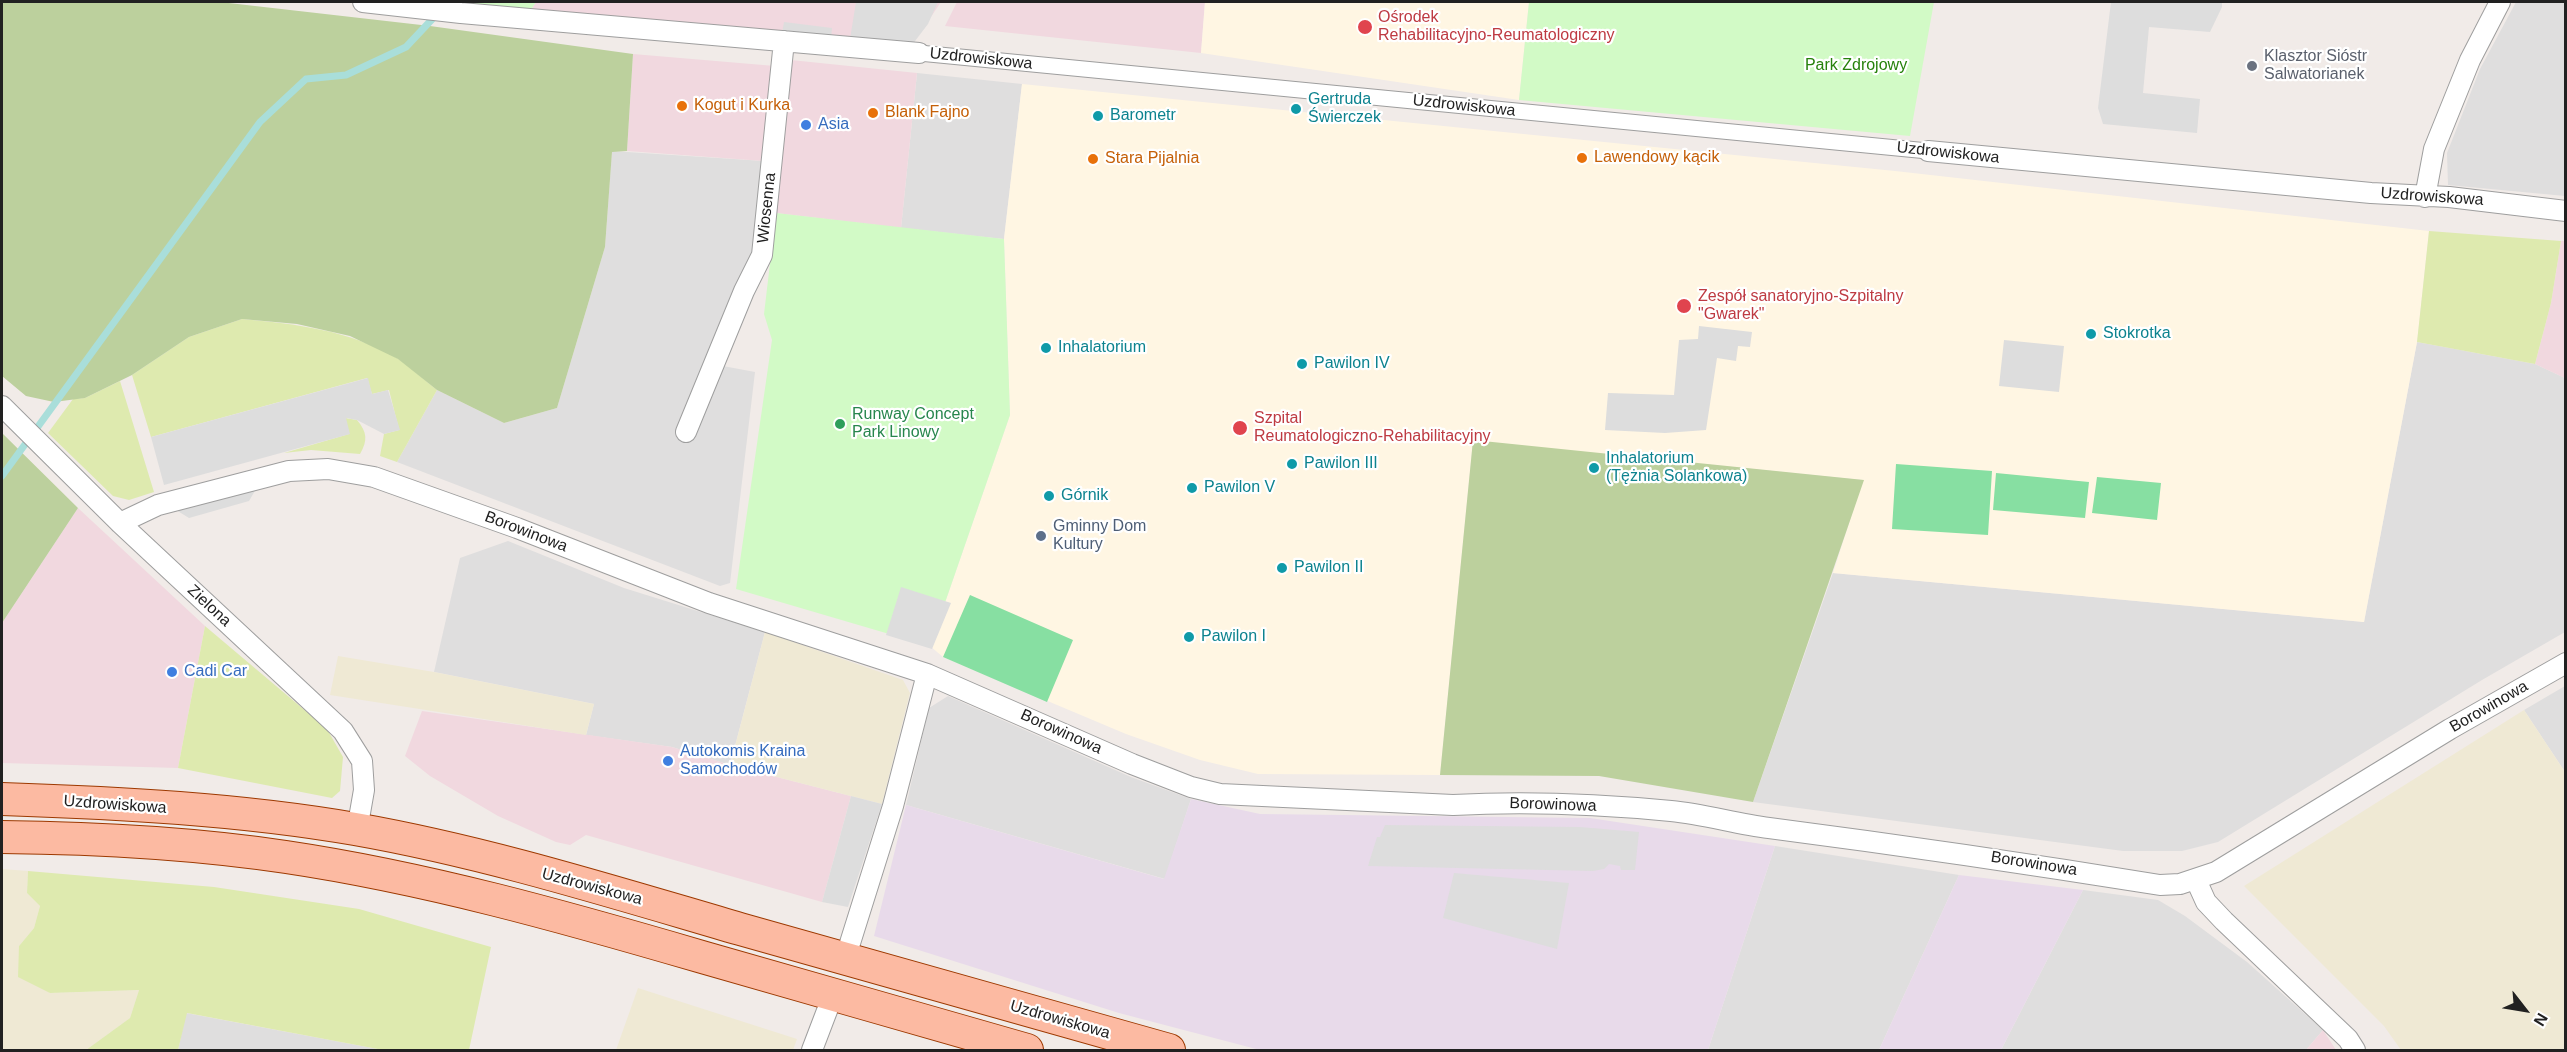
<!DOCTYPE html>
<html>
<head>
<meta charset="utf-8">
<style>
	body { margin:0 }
	#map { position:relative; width:2567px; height:1052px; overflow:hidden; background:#f1ebe8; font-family:Helvetica,sans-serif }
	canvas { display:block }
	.frame { position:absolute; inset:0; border:3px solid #212121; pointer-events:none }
	.north { position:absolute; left:2495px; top:980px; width:60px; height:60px; -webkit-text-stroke:4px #fff; paint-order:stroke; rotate:121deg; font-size:16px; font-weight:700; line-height:24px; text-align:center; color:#212121 }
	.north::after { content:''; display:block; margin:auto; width:21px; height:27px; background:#212121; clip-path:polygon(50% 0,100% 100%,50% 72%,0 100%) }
</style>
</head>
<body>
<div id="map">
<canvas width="2567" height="1052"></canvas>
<div class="frame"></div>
<div class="north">N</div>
</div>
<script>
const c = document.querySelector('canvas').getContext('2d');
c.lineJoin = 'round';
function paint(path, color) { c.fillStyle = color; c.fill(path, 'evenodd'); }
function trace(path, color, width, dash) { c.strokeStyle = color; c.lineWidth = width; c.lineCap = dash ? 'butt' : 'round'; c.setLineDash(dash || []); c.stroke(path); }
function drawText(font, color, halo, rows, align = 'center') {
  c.font = font + ' Helvetica,sans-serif'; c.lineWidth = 4.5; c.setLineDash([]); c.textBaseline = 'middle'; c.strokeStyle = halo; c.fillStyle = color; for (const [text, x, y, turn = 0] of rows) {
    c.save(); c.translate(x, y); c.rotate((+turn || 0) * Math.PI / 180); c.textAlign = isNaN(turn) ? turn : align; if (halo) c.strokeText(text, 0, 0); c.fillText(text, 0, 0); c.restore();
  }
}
const residential = new Path2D(`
	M 2516,2 L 2565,2 L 2565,196 L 2448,185 L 2447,153 L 2480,69 Z
	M 917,73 L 1022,84 L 1004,239 L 901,228 Z
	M 612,151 L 764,161 L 752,261 L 724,312 L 707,363 L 755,372 L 730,583 L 720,586 L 397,462 L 437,390 L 504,423 L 557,408 L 605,247 Z
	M 2417,342 L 2535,364 L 2565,378 L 2565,632 L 2482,680 L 2218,842 L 2182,851 L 2123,851 L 1753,802 L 1833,573 L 2364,622 Z
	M 508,541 L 624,588 L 765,632 L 730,765 L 672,747 L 586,735 L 594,704 L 434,672 L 460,558 Z
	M 2565,686 L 2565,772 L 2524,710 Z
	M 948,696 L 1131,777 L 1191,799 L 1165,879 L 906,805 L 929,708 Z
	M 1775,846 L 1959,875 L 1879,1050 L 1708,1050 Z
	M 2083,890 L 2158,900 L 2185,916 L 2247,962 L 2323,1030 L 2306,1050 L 2001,1050 Z
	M 186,1013 L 383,1050 L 178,1050 Z`);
const commercial = new Path2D(`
	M 536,2 L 941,2 L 912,45 L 528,14 Z
	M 957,2 L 1205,2 L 1201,53 L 945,26 Z
	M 633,54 L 775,66 L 764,161 L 627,151 Z
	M 791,60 L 917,73 L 901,228 L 776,213 Z
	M 2561,241 L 2565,241 L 2565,378 L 2535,364 L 2551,303 Z
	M 78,508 L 205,626 L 178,768 L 2,763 L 2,623 Z
	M 422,711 L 672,747 L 730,765 L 851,796 L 822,902 L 586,835 L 570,845 L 556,842 L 498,816 L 430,776 L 405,756 Z
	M 2323,1030 L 2336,1050 L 2306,1050 Z`);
const industrial = new Path2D(`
	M 1191,799 L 1260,814 L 1590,818 L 1775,846 L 1708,1050 L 1260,1050 L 1119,1013 L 874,936 L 906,805 L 1164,879 Z
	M 1959,875 L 2083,890 L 2001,1050 L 1879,1050 Z`);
const education = new Path2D(`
	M 1205,2 L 1529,2 L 1519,100 L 1201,53 Z
	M 1022,84 L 1895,171 L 2429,231 L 2417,342 L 2364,622 L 1833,573 L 1863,480 L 1473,441 L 1440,775 L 1258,774 L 1200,760 L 1126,734 L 943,657 L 930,646 L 1010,415 L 1004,239 Z`);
const farmland = new Path2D(`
	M 765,632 L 903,680 L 910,693 L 882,804 L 730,765 Z
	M 338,656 L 434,672 L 594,704 L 586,735 L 330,695 Z
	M 2524,710 L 2565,772 L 2565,1050 L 2401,1050 L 2384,1026 L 2244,886 Z
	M 2,869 L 28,871 L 27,893 L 40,906 L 34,928 L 19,946 L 50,993 L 139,990 L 130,1018 L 86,1050 L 2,1050 Z
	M 638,988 L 797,1039 L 793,1050 L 616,1050 Z`);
const grass = new Path2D(`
	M 2429,231 L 2561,241 L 2551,303 L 2535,364 L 2417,342 Z
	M 242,319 C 296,324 349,330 397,358 C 411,367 424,380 437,390 L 397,462 L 380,456 L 384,434 L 399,430 L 389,390 L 372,394 L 367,378 L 151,437 L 132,375 L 189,337 Z
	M 120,381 L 154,492 L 129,500 L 113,496 L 48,433 L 73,399 L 85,398 Z
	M 345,418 L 357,420 C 367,432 368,440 360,454 L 311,450 L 284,453 L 349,434 Z
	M 205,626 L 327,729 L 343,757 L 340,791 L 332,798 L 178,768 Z
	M 28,871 L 214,887 L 359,909 L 491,947 L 469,1050 L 383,1050 L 187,1013 L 178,1050 L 86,1050 L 130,1018 L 139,990 L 50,993 L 18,977 L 19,946 L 34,928 L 40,906 L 27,893 Z`);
const forest = new Path2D(`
	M 2,2 L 220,2 L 430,26 L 633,54 L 627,151 L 612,152 L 605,247 L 557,408 L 504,423 L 437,390 L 398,359 L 350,336 L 297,324 L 242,319 L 189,337 L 132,375 L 85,398 L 54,402 L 26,396 L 2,376 Z
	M 2,433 L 78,508 L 2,623 Z
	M 1473,440 L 1864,480 L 1753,802 L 1599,776 L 1440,775 Z`);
const park = new Path2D(`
	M 459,2 L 536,2 L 528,14 L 474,7 Z
	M 1529,2 L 1934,2 L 1910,136 L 1519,100 Z
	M 776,213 L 1004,239 L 1010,415 L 930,646 L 736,589 L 772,340 L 764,314 Z`);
const pitch = new Path2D(`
	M 1896,464 L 1992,471 L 1988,535 L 1892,529 Z
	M 1996,473 L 2089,482 L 2085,518 L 1993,510 Z
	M 2097,477 L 2161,483 L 2157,520 L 2092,513 Z
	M 970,595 L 1073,640 L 1047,702 L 943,657 Z`);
const parking = new Path2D(`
	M 856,2 L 938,2 L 928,24 L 912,45 L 850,39 Z
	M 2111,2 L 2222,2 L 2222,7 L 2210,32 L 2149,27 L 2143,93 L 2200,99 L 2197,133 L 2103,124 L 2098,108 Z
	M 784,22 L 832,28 L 831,39 L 782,33 Z
	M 1699,326 L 1752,332 L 1750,347 L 1738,346 L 1736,361 L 1717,358 L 1706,430 L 1665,433 L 1605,430 L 1608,393 L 1674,395 L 1679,340 L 1698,339 Z
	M 2004,340 L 2064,346 L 2059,392 L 1999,386 Z
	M 368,378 L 372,394 L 388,390 L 400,430 L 384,434 L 357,420 L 346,418 L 350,434 L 164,485 L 151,437 Z
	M 256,489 L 249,501 L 189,518 L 176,510 Z
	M 901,587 L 951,603 L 932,649 L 886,635 Z
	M 851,796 L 882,804 L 848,907 L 822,902 Z
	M 1385,825 L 1580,827 L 1639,832 L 1635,870 L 1621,870 L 1620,866 L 1609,864 L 1604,869 L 1593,871 L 1368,866 L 1377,837 L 1380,837 Z
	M 1454,873 L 1569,883 L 1557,949 L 1443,918 Z`);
const stream = new Path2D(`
	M 2,476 L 260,122 L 306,79 L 346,75 L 406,47 L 437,14`);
const pedestrian = new Path2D(`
	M 919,53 L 1928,151`);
const minor = new Path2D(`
	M 363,2 L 461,13 L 919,53
	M 1928,151 L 2371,193 L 2449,197 L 2566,211
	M 2425,197 L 2434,149 L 2470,60 L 2500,2
	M 2,406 L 120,523 L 343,731 L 362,761 L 364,790 L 357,830
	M 686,432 L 744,291 L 762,255 L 784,41
	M 120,523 L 158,505 L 289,471 L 328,469 L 374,477 L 517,528 L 709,603 L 927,674 L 1132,764 L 1191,787 L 1220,794 L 1453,805 C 1525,801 1599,804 1671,811 C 1704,814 1736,824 1769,828 C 1900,845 2030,864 2160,885 L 2180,884 L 2216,872 L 2450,729 L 2566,663
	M 2196,880 L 2206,902 L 2224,921 L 2348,1039 L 2355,1050
	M 845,959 L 893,806 L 927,674
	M 812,1050 L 833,995`);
const primary = new Path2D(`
	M 2,799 C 120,803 239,809 355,829 C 486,852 613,892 740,929 C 883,970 1026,1010 1169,1050
	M 2,837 C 97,838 192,843 286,857 C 427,878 565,917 702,957 C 810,988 919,1019 1027,1050`);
const markers = [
	[1365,27,8,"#e0444e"],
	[2252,66,6,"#6b7280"],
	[682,106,6,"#e8710a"],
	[1296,109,6,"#0f9aa8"],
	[873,113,6,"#e8710a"],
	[1098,116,6,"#0f9aa8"],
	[806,125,6,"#3f7fe0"],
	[1582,158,6,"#e8710a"],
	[1093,159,6,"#e8710a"],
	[1684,306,8,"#e0444e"],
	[2091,334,6,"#0f9aa8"],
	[1046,348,6,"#0f9aa8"],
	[1302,364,6,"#0f9aa8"],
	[840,424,6,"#2e9e5b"],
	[1240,428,8,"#e0444e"],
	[1292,464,6,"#0f9aa8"],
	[1594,468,6,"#0f9aa8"],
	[1192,488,6,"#0f9aa8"],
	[1049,496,6,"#0f9aa8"],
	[1041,536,6,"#5c6f8a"],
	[1282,568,6,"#0f9aa8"],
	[1189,637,6,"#0f9aa8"],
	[172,672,6,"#3f7fe0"],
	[668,761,6,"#3f7fe0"]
];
const healthNames = [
	["Ośrodek",1378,18],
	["Rehabilitacyjno-Reumatologiczny",1378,36],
	["Zespół sanatoryjno-Szpitalny",1698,297],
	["\"Gwarek\"",1698,315],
	["Szpital",1254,419],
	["Reumatologiczno-Rehabilitacyjny",1254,437]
];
const worshipNames = [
	["Klasztor Sióstr",2264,57],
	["Salwatorianek",2264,75]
];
const streetNames = [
	["Uzdrowiskowa",981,59,6],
	["Uzdrowiskowa",1464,106,6],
	["Uzdrowiskowa",1948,153,6],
	["Uzdrowiskowa",2432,197,4],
	["Wiosenna",767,208,-84],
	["Borowinowa",526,532,21],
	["Zielona",209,606,43],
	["Borowinowa",2489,707,-30],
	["Borowinowa",1061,732,24],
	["Uzdrowiskowa",115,805,4],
	["Borowinowa",1553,805,2],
	["Borowinowa",2034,864,9],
	["Uzdrowiskowa",592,887,15],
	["Uzdrowiskowa",1060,1020,16]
];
const parkNames = [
	["Park Zdrojowy",1856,66]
];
const cultureNames = [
	["Gertruda",1308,100],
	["Świerczek",1308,118],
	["Barometr",1110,116],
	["Stokrotka",2103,334],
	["Inhalatorium",1058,348],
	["Pawilon IV",1314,364],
	["Inhalatorium",1606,459],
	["(Tężnia Solankowa)",1606,477],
	["Pawilon III",1304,464],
	["Pawilon V",1204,488],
	["Górnik",1061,496],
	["Pawilon II",1294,568],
	["Pawilon I",1201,637]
];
const foodNames = [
	["Kogut i Kurka",694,106],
	["Blank Fajno",885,113],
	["Lawendowy kącik",1594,158],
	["Stara Pijalnia",1105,159]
];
const shopNames = [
	["Asia",818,125],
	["Cadi Car",184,672],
	["Autokomis Kraina",680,752],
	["Samochodów",680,770]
];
const leisureNames = [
	["Runway Concept",852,415],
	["Park Linowy",852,433]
];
const serviceNames = [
	["Gminny Dom",1053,527],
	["Kultury",1053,545]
];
paint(residential, '#dfdede');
paint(commercial, '#f1d8df');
paint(industrial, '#e8daea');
paint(education, '#fff6e3');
paint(farmland, '#efe9d4');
paint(grass, '#deeaaf');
paint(forest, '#bcd09d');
paint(park, '#d2fac6');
paint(pitch, '#87dfa2');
paint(parking, '#ddd');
trace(stream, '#a9deda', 7);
trace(pedestrian, '#9e9e9e', 17);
trace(minor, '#9e9e9e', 22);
trace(primary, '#9d3901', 34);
trace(pedestrian, '#fff', 15);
trace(minor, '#fff', 20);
trace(primary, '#fcbaa2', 32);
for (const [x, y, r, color] of markers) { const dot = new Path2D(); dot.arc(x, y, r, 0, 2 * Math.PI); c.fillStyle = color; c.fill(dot); trace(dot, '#fff', 2); }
drawText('16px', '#be3a42', '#fff', healthNames, 'left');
drawText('16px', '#5b616d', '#fff', worshipNames, 'left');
drawText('16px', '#212121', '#fff', streetNames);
drawText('16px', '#27820c', '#fff', parkNames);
drawText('16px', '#0d838f', '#fff', cultureNames, 'left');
drawText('16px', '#c56008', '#fff', foodNames, 'left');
drawText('16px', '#366cbe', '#fff', shopNames, 'left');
drawText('16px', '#27864d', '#fff', leisureNames, 'left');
drawText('16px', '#4e5e75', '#fff', serviceNames, 'left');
</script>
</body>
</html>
